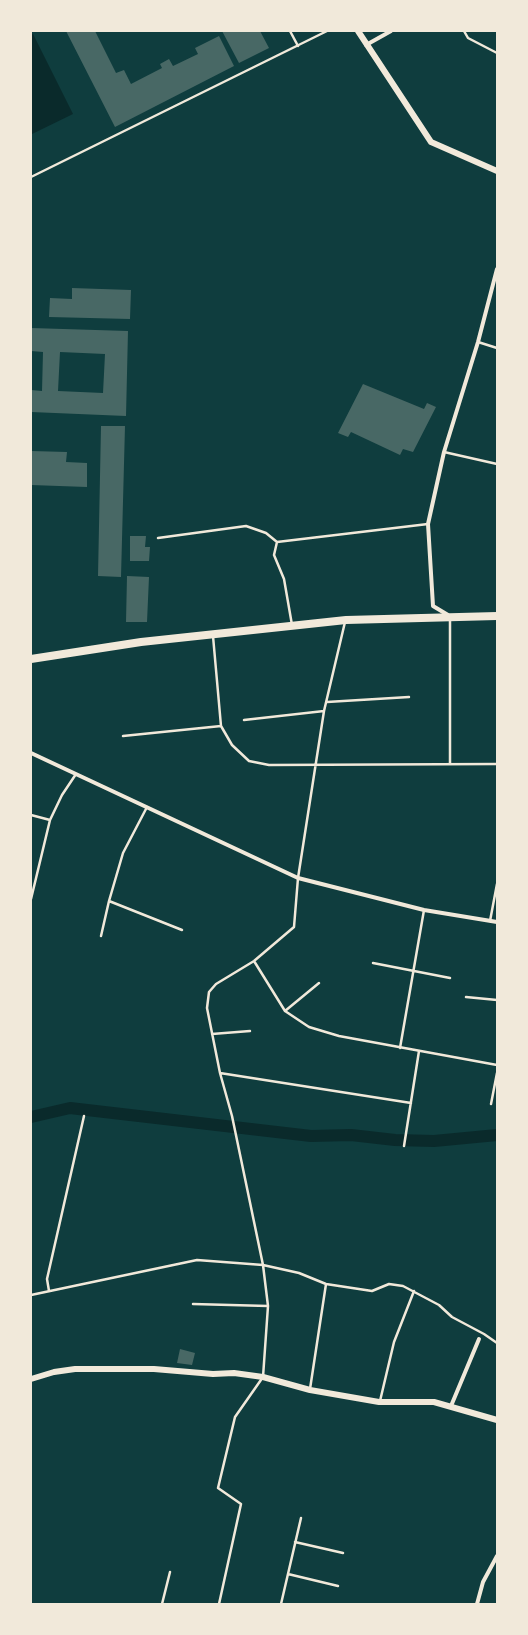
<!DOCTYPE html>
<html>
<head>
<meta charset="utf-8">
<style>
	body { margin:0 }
	#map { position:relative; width:528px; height:1635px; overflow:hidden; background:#0f3d3e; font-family:Lato,sans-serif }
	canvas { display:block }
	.frame { position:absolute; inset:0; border:32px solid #f1e9da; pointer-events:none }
</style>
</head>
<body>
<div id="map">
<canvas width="528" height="1635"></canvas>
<div class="frame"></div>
</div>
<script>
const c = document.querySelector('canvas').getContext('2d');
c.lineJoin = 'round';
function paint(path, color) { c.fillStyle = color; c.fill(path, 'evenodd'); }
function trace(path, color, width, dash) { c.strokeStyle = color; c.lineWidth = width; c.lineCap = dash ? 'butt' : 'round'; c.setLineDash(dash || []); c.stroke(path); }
const water = new Path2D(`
	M 33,34 L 73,114 L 32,134 L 31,35 Z`);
const canal = new Path2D(`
	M 31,1117 L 70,1108 L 311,1136 L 351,1135 L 395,1140 L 434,1141 L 497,1135`);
const building = new Path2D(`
	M 66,31 L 95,31 L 116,73 L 124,70 L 131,84 L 162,68 L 160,64 L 169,59 L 173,66 L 198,54 L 195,48 L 219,36 L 234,66 L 115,127 Z
	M 222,31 L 260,31 L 269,48 L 239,63 Z
	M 72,288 L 131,290 L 130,319 L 49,317 L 50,298 L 72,299 Z
	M 31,328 L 128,331 L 126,416 L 31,412 L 31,390 L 42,391 L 43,352 L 31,351 ZM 60,352 L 105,354 L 103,393 L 58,391 Z
	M 363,384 L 424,409 L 427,403 L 436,407 L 413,452 L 403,449 L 400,455 L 351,432 L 348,437 L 338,433 Z
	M 101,426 L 125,426 L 121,577 L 98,576 Z
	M 31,451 L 67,452 L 66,462 L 87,463 L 87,487 L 31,485 Z
	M 130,536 L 146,536 L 145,547 L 150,547 L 149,561 L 130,561 Z
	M 127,576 L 149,577 L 147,622 L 126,622 Z
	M 180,1349 L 195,1353 L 192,1365 L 177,1363 Z`);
const service = new Path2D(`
	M 290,31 L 298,46
	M 464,31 L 468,38 L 497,53
	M 31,177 L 327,31
	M 478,342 L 497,348
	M 444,452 L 497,464
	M 158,538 L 246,526 L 266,533 L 277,542
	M 277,542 L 428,524
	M 277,542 L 274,555 L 284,579 L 292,625
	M 450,619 L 450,764
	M 213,636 L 221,726 L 232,745 L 249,761 L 269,765 L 497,764
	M 327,702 L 409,697
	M 244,720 L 324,711
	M 123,736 L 221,726
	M 147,807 L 123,853 L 109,901 L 182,930
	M 31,815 L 50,820
	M 31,899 L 50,820 L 62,795 L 76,774
	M 490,921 L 497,884
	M 101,936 L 109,901
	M 254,961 L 285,1011 L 309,1027 L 339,1036 L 497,1065
	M 373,963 L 450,978
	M 466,997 L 497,1000
	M 285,1011 L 319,983
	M 212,1034 L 250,1031
	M 400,1048 L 424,910
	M 220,1073 L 411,1103
	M 491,1104 L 497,1073
	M 404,1146 L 419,1051
	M 49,1291 L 47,1279 L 84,1116
	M 31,1295 L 197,1260 L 263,1265 L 299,1273 L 326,1284 L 372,1291 L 389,1284 L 403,1286 L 439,1305 L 452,1317 L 484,1334 L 497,1343
	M 193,1304 L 268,1306
	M 310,1389 L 326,1284
	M 380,1401 L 394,1342 L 414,1291
	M 295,1542 L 343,1553
	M 288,1574 L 338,1586
	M 162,1604 L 170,1572
	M 219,1604 L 241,1504 L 218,1488 L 235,1417 L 263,1377 L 268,1306 L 263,1265 L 232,1116 L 220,1073 L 207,1008 L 209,992 L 216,984 L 254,961 L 294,927 L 298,878 L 324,711 L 345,622
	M 281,1604 L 301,1518`);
const minor = new Path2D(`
	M 366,45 L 391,31
	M 448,615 L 433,606 L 428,524 L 444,452 L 478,342 L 497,269
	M 31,753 L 298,878 L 424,910 L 497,922
	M 451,1406 L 479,1339
	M 477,1604 L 483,1582 L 497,1556`);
const tertiary = new Path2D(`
	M 358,31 L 431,142 L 497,171
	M 31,1379 L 54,1372 L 75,1369 L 154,1369 L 213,1374 L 234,1373 L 263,1377 L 310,1390 L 379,1402 L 434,1402 L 497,1420`);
const primary = new Path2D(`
	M 31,659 L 141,642 L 346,620 L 497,616`);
paint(water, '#0a2a2b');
trace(canal, '#0a2a2b', 12);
paint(building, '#486865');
trace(service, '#f1e9da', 2.5);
trace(minor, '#f1e9da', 4);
trace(tertiary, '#f1e9da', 6);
trace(primary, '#f1e9da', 8);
</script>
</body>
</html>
